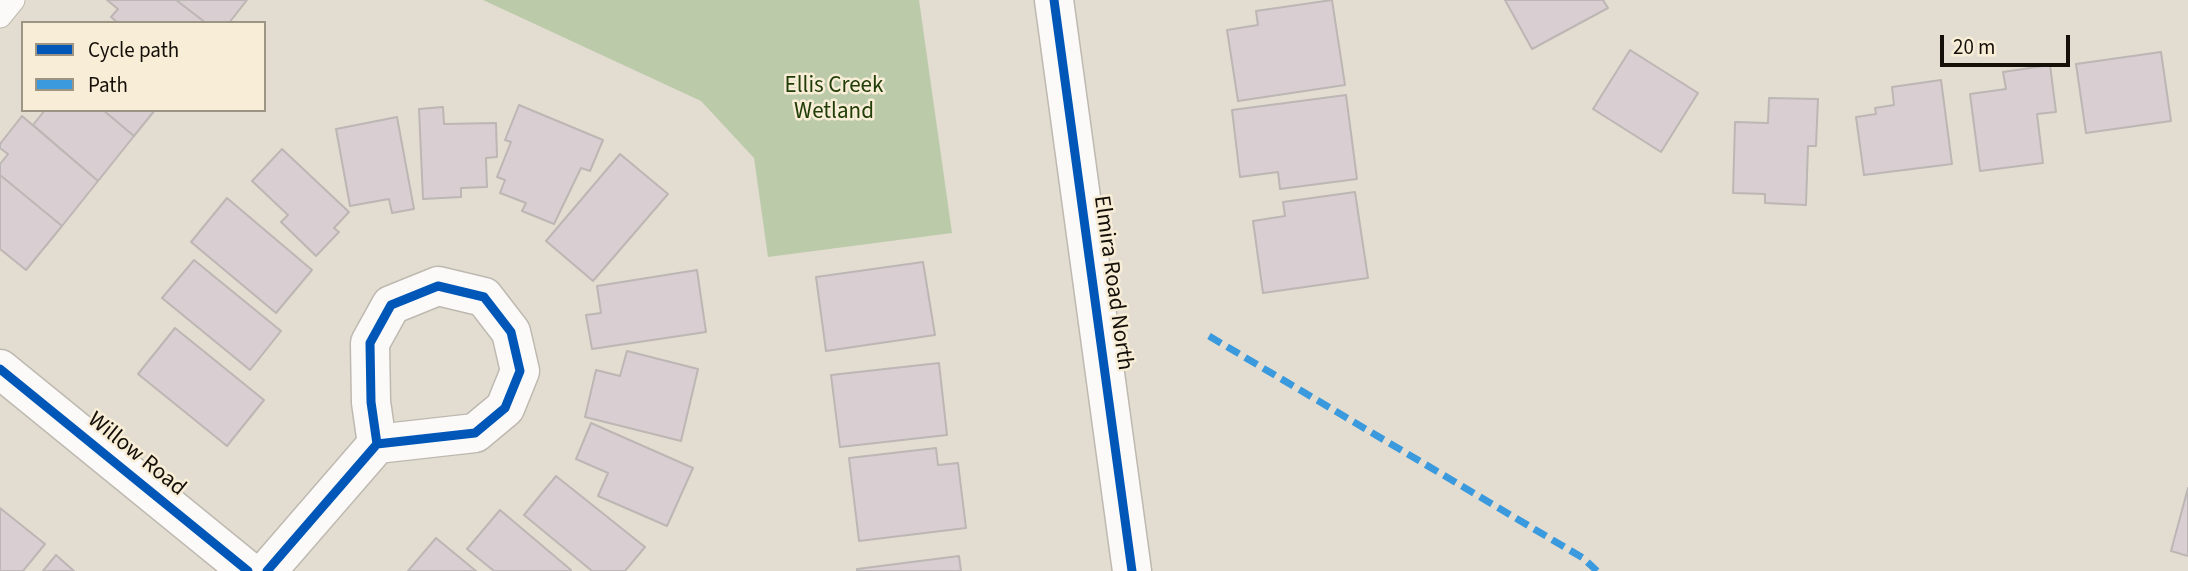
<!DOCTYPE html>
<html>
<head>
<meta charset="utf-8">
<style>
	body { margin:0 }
	#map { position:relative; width:2188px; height:571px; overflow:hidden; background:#e3ddd1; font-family:"Source Sans 3",sans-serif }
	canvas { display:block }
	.legend { position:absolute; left:21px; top:21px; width:245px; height:91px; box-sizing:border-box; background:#f8edd6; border:2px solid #9d9584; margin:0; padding:9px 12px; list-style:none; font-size:21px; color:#141009 }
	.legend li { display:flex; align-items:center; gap:14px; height:35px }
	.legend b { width:35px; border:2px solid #9d9584 }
	.scale { position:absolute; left:1940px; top:35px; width:130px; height:32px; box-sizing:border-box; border:4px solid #141009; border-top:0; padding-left:9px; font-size:21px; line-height:24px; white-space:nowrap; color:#141009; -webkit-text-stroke:5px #f8edd6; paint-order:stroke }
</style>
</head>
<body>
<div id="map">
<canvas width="2188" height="571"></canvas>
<ul class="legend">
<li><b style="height:9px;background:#0057b8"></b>Cycle path</li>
<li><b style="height:9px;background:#3b9add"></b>Path</li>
</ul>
<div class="scale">20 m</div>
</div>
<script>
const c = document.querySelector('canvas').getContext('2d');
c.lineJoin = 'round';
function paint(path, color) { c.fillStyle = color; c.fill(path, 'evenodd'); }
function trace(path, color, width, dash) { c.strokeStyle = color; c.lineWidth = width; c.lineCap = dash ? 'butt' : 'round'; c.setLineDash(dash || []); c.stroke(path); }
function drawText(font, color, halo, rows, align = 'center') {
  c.font = font + ' "Source Sans 3",sans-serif'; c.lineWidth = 5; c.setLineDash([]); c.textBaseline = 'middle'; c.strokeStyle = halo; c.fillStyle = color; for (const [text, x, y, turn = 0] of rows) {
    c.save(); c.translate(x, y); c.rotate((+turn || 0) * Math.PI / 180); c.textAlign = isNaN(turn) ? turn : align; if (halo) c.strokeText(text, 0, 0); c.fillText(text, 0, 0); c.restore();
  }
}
const forest = new Path2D(`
	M 483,0 L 919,0 L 952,233 L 768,257 L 754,158 L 701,101 Z`);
const building = new Path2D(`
	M 107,0 L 176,0 L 206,23 L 118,23 L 111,17 L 118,9 Z
	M 176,0 L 247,0 L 229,23 L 206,23 Z
	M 1332,0 L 1345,85 L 1238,101 L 1227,30 L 1258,25 L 1256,11 Z
	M 1505,0 L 1603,0 L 1608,8 L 1532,49 Z
	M 1630,50 L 1698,93 L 1661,152 L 1593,109 Z
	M 2161,52 L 2171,121 L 2086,133 L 2076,64 Z
	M 2050,65 L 2056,112 L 2037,114 L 2043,163 L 1980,171 L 1970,94 L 2006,89 L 2003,72 Z
	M 1941,80 L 1952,164 L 1864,175 L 1856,117 L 1876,114 L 1875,108 L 1894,105 L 1892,87 Z
	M 1346,95 L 1357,179 L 1280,189 L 1278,172 L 1240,177 L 1232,110 Z
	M 1769,98 L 1818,99 L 1816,146 L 1808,146 L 1806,205 L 1765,203 L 1765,194 L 1733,193 L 1735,122 L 1768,123 Z
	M 519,105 L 603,140 L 590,171 L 581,168 L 554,224 L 522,211 L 526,203 L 500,193 L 505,180 L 497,177 L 511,142 L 505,140 Z
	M 443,107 L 444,124 L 496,123 L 497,157 L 486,158 L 487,187 L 461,188 L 461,197 L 423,199 L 419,109 Z
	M 45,110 L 103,110 L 134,136 L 98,181 L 33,125 Z
	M 103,110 L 155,110 L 134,136 Z
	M 22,116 L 98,181 L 62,226 L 0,175 L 0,164 L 8,154 L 0,148 L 0,144 Z
	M 397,117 L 414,209 L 392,213 L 389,199 L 350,206 L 336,129 Z
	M 282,149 L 349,212 L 334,228 L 339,232 L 316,256 L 281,222 L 288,215 L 252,181 Z
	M 620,154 L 668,194 L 593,281 L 546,241 Z
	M 0,175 L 62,226 L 26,270 L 0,249 Z
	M 1355,192 L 1368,278 L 1263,293 L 1253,221 L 1285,216 L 1283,202 Z
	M 227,198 L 312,270 L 276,313 L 191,242 Z
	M 194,260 L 281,331 L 250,370 L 162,298 Z
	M 923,262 L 935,335 L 826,351 L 816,277 Z
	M 697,270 L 706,332 L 592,349 L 586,315 L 601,313 L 597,286 Z
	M 175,328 L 264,400 L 227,446 L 138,374 Z
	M 627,351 L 698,369 L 681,441 L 585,417 L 596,370 L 620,376 Z
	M 939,363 L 947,435 L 840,447 L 831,375 Z
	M 591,423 L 693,468 L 667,526 L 598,496 L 608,473 L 576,459 Z
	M 936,448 L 938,465 L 958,463 L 966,528 L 859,541 L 849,458 Z
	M 556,476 L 645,547 L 625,571 L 592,571 L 524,515 Z
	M 2188,488 L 2188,556 L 2171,551 Z
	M 0,508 L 45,544 L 23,571 L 0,571 Z
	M 500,510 L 571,570 L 570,571 L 494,571 L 467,549 Z
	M 436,538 L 476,571 L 408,571 Z
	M 56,555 L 74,571 L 43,571 Z
	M 959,556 L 961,571 L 857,571 L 857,569 Z`);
const lane = new Path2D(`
	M 0,16 L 13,0`);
const street = new Path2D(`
	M 0,369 L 248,571
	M 267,571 L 377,444 L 475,433 L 505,408 L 520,371 L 511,332 L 484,297 L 438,286 L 391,305 L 370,343 L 371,402 L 377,444`);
const secondary = new Path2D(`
	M 1054,0 L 1132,571`);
const quiet = new Path2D(`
	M 1209,336 L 1583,558 L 1597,571`);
const cycleway = new Path2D(`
	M 1054,0 L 1132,571
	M 0,369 L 248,571
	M 267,571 L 377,444 L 475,433 L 505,408 L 520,371 L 511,332 L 484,297 L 438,286 L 391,305 L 370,343 L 371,402 L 377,444`);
const parkNames = [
	["Ellis Creek",834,87],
	["Wetland",834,113]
];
const streetNames = [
	["Elmira Road North",1112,283,82],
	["Willow Road",136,455,39]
];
paint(forest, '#bbcaa9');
paint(building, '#d9ced1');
trace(building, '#bcb6b4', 2);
trace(lane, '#beb9b0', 25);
trace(street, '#beb9b0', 41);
trace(secondary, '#beb9b0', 41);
trace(lane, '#fbfaf8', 23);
trace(street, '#fbfaf8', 38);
trace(secondary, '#fbfaf8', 38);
trace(quiet, '#3b9add', 7, [14, 7]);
trace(cycleway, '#0057b8', 9);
drawText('23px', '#213e08', '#f8edd6', parkNames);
drawText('23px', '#141009', '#f8edd6', streetNames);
</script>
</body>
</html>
